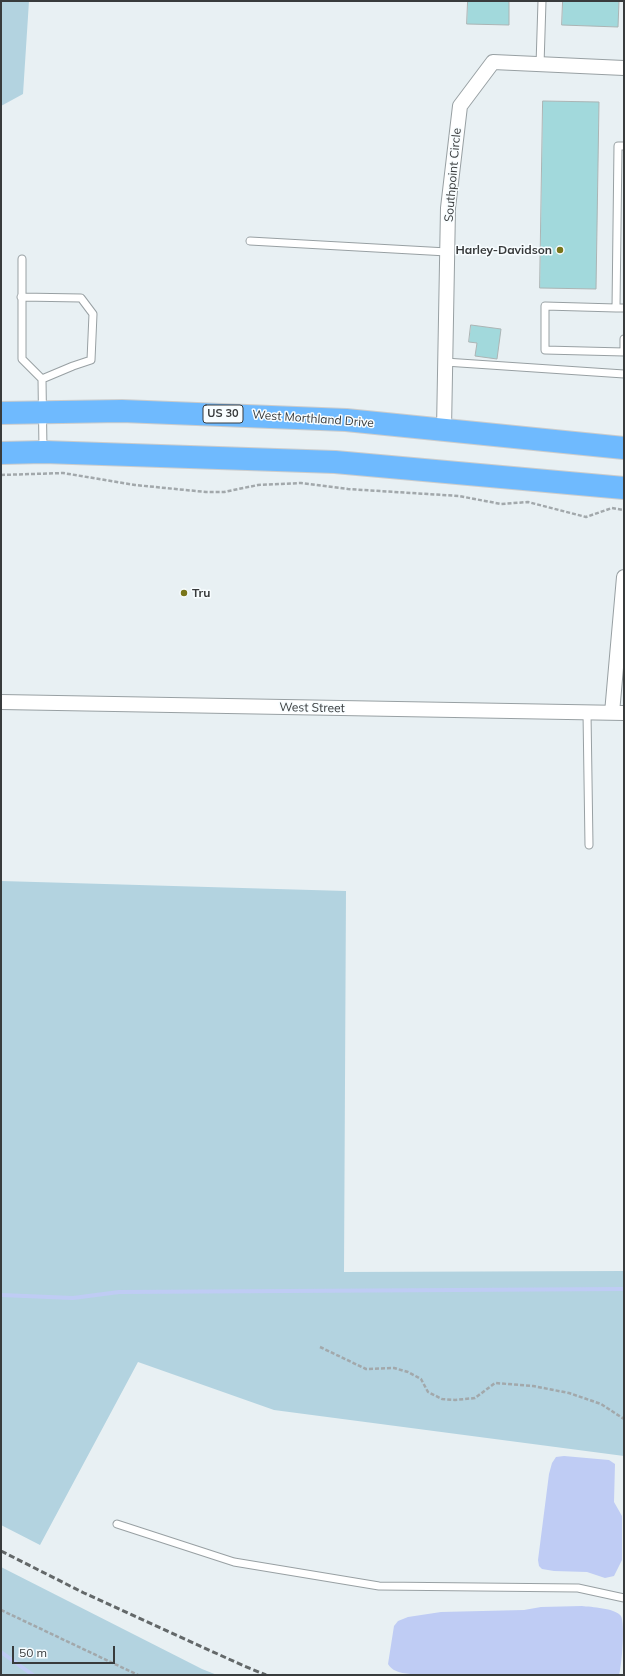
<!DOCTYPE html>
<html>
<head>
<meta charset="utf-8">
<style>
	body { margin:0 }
	#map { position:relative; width:625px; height:1676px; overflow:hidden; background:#e8f0f3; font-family:Mulish,sans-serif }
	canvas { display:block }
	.frame { position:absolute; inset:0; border:2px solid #383b3c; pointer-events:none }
	.scale { position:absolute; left:12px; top:1646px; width:103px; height:18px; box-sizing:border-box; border:2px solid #383b3c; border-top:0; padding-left:5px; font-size:12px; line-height:14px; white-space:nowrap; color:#383b3c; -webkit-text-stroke:3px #f8fdff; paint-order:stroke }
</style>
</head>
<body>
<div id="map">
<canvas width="625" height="1676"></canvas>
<div class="frame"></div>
<div class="scale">50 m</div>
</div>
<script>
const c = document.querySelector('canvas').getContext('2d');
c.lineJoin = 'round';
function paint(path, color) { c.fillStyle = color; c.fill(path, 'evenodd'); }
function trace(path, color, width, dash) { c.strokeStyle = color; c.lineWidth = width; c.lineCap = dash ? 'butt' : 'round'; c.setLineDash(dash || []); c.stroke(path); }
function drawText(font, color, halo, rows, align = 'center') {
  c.font = font + ' Mulish,sans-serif'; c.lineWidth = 3; c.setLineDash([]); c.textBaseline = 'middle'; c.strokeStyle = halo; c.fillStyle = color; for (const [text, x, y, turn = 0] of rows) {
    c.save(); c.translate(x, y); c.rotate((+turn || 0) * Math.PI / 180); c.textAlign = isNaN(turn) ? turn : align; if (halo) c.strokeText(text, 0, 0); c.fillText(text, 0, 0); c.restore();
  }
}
const green = new Path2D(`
	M 1,1 L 29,1 L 23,94 L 1,106 Z
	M 1,881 L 346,891 L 344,1272 L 624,1271 L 624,1456 L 274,1410 L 138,1362 L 40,1545 L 1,1525 Z
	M 1,1567 L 202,1669 L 217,1675 L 1,1675 Z`);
const water = new Path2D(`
	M 564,1456 L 609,1460 L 615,1464 L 614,1502 L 622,1516 L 622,1560 L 614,1576 L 605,1578 L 587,1572 L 554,1571 L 542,1569 L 539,1566 L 538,1560 L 549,1474 L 552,1463 L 556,1457 Z
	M 582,1606 C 591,1607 615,1608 621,1616 C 625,1623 622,1666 619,1675 L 417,1675 C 406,1673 394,1674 388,1664 L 394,1626 L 398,1621 L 408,1617 L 441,1612 L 524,1610 L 541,1607 Z`);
const stream = new Path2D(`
	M 1,1295 L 73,1298 L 119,1292 L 624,1289
	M 1,1652 L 33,1675`);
const building = new Path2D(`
	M 468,1 L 509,1 L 509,25 L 467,24 Z
	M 563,1 L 619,1 L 618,27 L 562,25 Z
	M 543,101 L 599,102 L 596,289 L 540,288 Z
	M 471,325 L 501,329 L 497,359 L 475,356 L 477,343 L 469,342 Z`);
const path = new Path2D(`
	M 1,475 L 63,473 L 135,485 L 206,492 L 224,492 L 258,485 L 301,483 L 348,489 L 459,496 L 501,504 L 528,502 L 586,517 L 612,508 L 624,510
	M 320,1347 L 366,1369 L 394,1368 L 408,1372 L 421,1379 L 428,1392 L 442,1399 L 455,1400 L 475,1398 L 495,1383 L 533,1386 L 569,1393 L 601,1404 L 624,1419
	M 1,1610 L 138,1675`);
const lane = new Path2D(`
	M 540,65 L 542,1
	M 624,146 L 618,146 L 616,308 L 624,308
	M 250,241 L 447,252
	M 22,259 L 22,359 L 42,379 L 43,450
	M 21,297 L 81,298 L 93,314 L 91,360 L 73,366 L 42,379
	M 616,308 L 545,306 L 545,350 L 624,352 L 624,339
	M 445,362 L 624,374
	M 587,713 L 589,845
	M 117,1524 L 234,1562 L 379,1586 L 578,1588 L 624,1598`);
const street = new Path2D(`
	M 444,429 L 448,208 L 460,106 L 493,62 L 624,68
	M 1,702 L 624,713
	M 612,713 L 624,577`);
const highway = new Path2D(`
	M 1,413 L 122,411 L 346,420 L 624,448
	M 1,453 L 44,452 L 335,462 L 624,488`);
const rail = new Path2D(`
	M 1,1551 L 84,1593 L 244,1666 L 266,1675`);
const markers = [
	[560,250,4,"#79751a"],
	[184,593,4,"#79751a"]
];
const shields = [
	[223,414,40]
];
const shieldNames = [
	["US 30",223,414]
];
const streetNames = [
	["Southpoint Circle",453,175,-85],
	["West Morthland Drive",313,419,4],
	["West Street",312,708,1]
];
const poiNames = [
	["Harley-Davidson",552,250],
	["Tru",192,593,"left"]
];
paint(green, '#b3d3e0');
paint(water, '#bfccf4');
trace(stream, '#bfccf4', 4);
paint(building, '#a2d9dc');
trace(building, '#abb4b4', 1);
trace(lane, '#98a0a3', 9);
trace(street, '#98a0a3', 16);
trace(highway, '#cbcccc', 24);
trace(path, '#a2a8ab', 2.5, [4, 2]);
trace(lane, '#fff', 7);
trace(street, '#fff', 14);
trace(highway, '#6fbafe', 22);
trace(rail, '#636869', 3, [6, 3]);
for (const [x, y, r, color] of markers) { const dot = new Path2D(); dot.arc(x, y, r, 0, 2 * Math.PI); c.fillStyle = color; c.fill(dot); trace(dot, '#f8fdff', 1.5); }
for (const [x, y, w] of shields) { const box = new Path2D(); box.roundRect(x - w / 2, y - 9, w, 18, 3); c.fillStyle = '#f8fdff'; c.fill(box); trace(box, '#383b3c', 1); }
drawText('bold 11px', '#383b3c', null, shieldNames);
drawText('12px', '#383b3c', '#f8fdff', streetNames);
drawText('bold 12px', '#383b3c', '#f8fdff', poiNames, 'right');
</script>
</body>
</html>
